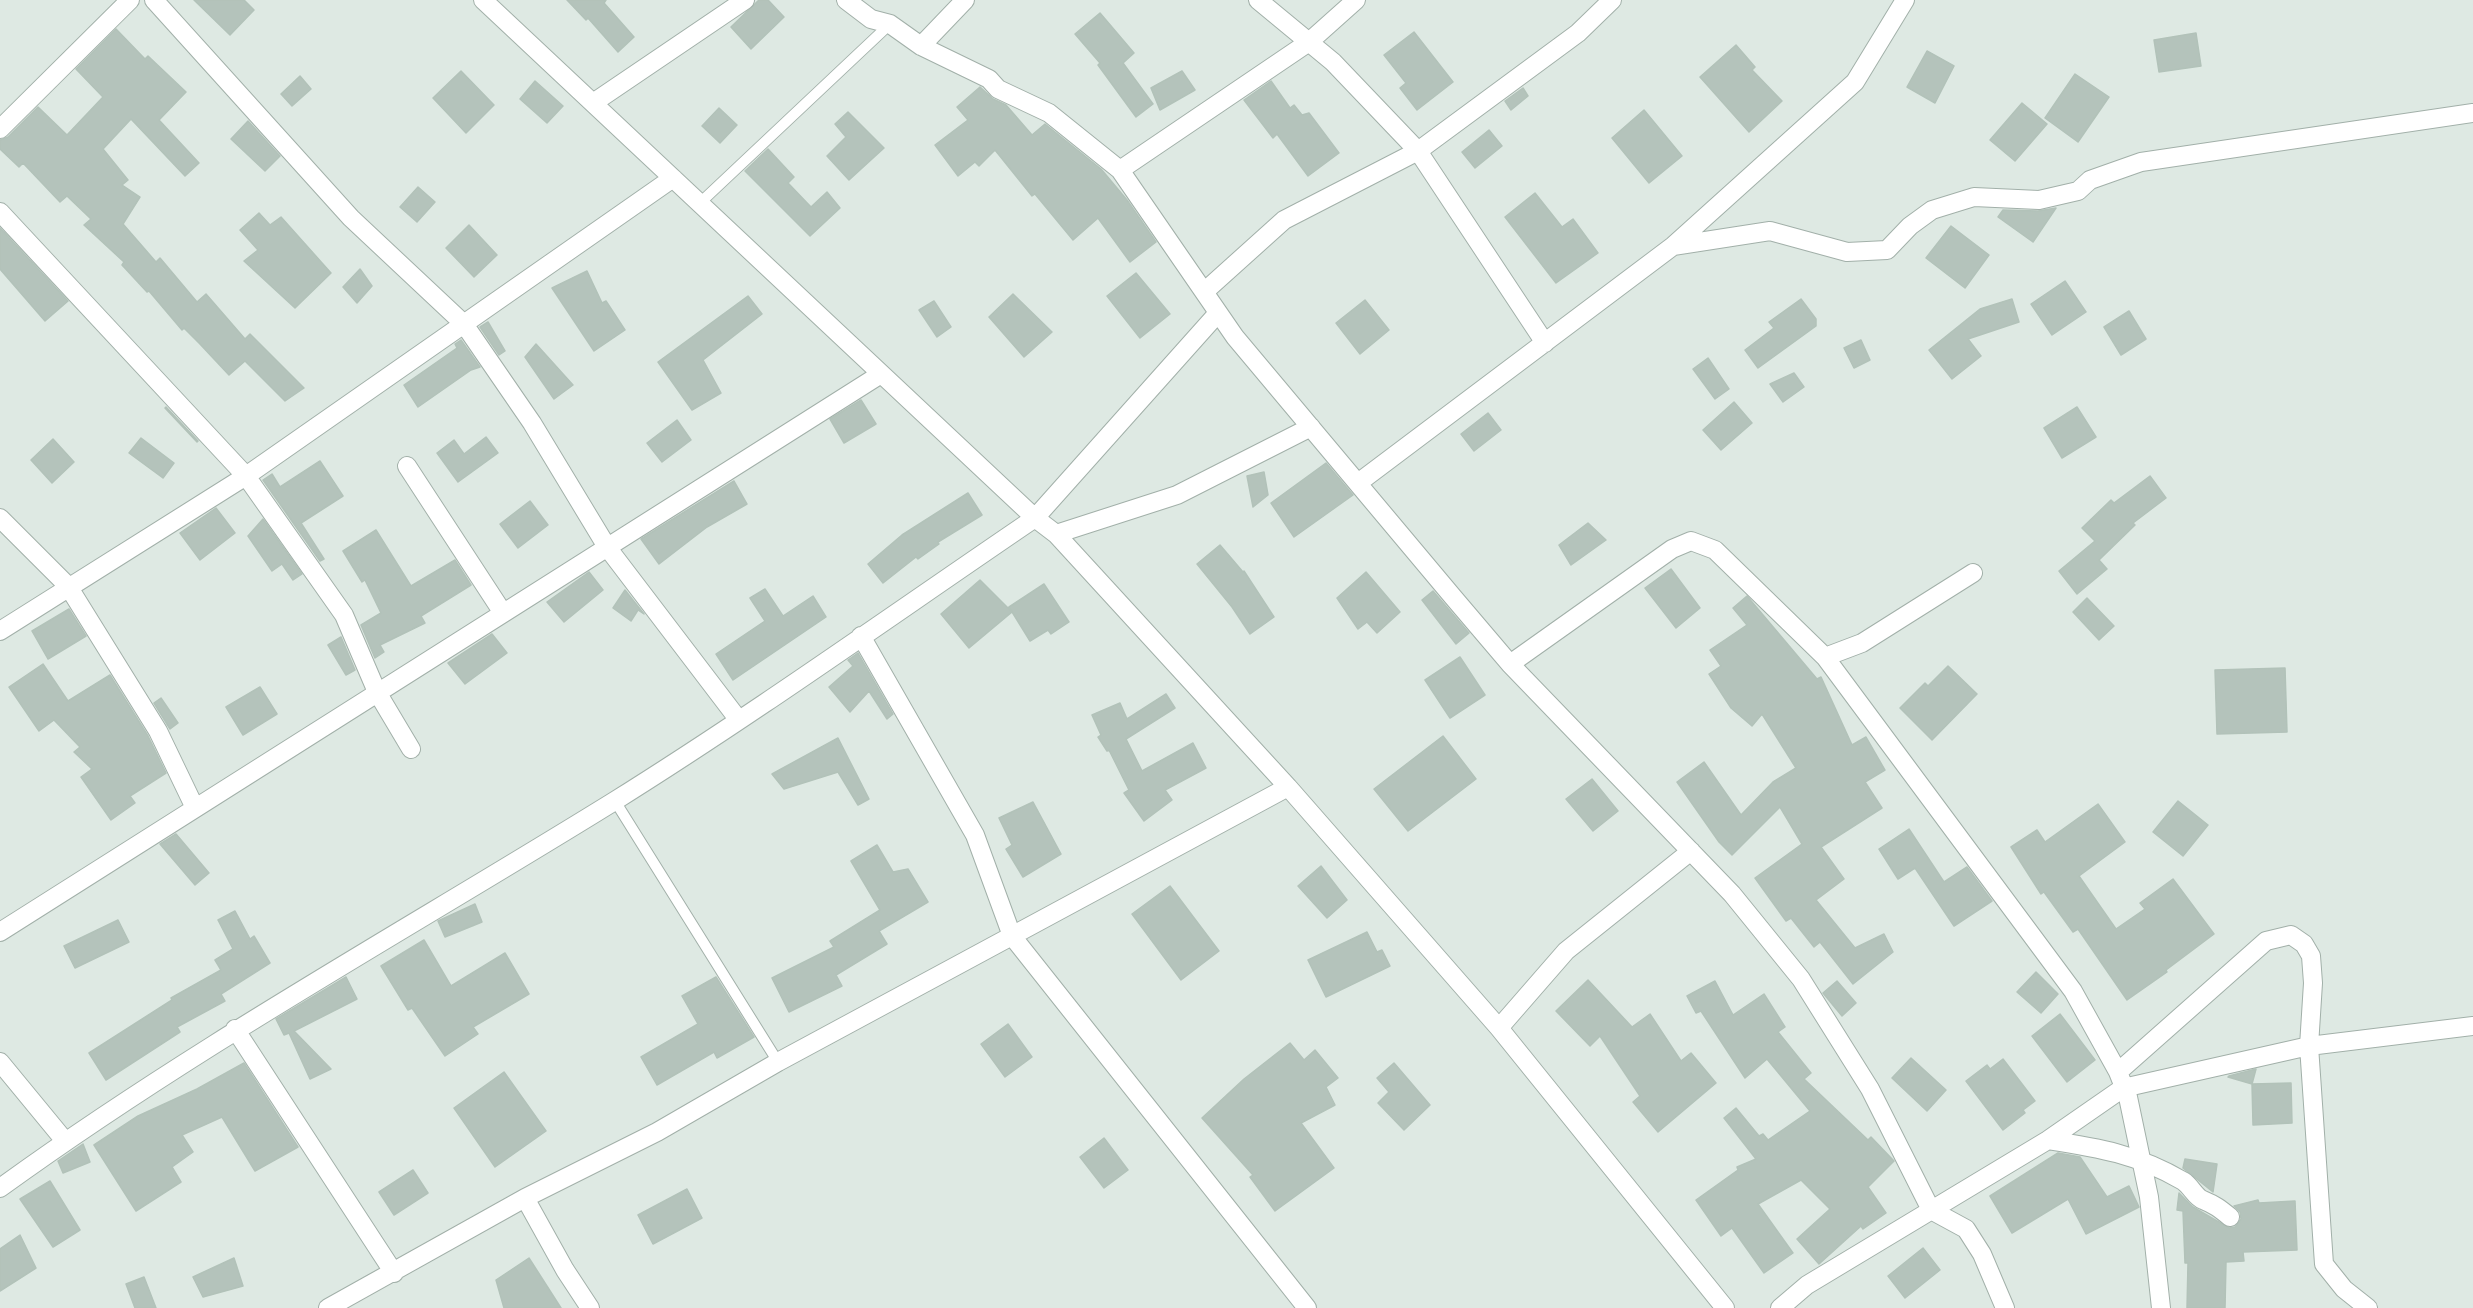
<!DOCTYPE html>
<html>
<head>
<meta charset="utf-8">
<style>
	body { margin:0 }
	canvas { display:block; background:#dee9e3 }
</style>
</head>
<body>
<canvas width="2473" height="1308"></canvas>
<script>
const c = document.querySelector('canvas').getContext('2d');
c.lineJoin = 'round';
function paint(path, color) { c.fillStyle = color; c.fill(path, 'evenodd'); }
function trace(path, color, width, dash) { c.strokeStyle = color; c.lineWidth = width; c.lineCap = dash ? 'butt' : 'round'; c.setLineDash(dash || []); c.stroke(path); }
const building = new Path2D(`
	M 194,0 L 244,0 L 254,10 L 230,35 Z
	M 567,0 L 606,0 L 604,3 L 634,37 L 618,52 L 588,18 L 586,20 Z
	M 759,0 L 768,0 L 784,17 L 751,49 L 731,27 Z
	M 1100,13 L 1134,53 L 1123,63 L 1153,104 L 1136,117 L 1098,65 L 1100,63 L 1075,34 Z
	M 116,29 L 145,59 L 148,56 L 186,92 L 159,120 L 199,163 L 185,176 L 131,119 L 103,149 L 128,180 L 122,185 L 140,197 L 123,224 L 156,262 L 160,258 L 197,302 L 206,294 L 245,339 L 250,334 L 304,388 L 285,401 L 245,361 L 229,375 L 199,343 L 184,328 L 182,330 L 149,291 L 147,292 L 122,265 L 124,262 L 84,225 L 91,219 L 67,196 L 60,202 L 23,163 L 19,167 L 0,149 L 0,140 L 8,137 L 38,107 L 67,135 L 103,97 L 76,69 Z
	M 1414,32 L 1453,82 L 1417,110 L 1400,88 L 1406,83 L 1384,55 Z
	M 2196,33 L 2201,66 L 2159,72 L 2154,40 Z
	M 1736,45 L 1755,67 L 1752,70 L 1782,101 L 1749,132 L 1700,77 Z
	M 1927,51 L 1954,66 L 1935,103 L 1907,87 Z
	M 461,71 L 494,105 L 466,133 L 433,98 Z
	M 1182,71 L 1195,90 L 1160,110 L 1151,88 Z
	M 2075,74 L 2109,97 L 2078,142 L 2045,118 Z
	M 300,76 L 311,89 L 292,106 L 281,94 Z
	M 535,81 L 563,106 L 547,123 L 520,99 Z
	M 1271,81 L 1290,108 L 1294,105 L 1302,115 L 1309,113 L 1339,153 L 1308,176 L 1277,134 L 1273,138 L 1244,100 Z
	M 980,87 L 993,99 L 1006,105 L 1032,135 L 1045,124 L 1101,169 L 1127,200 L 1156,242 L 1130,262 L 1098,218 L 1073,240 L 1035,194 L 1032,196 L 995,150 L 979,166 L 975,162 L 958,176 L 935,145 L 968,120 L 957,107 Z
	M 1523,88 L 1528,96 L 1511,110 L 1505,101 Z
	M 2022,103 L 2047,124 L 2015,161 L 1990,140 Z
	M 719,108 L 737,125 L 720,143 L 702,126 Z
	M 1644,110 L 1682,156 L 1649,183 L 1612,138 Z
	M 848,112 L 884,148 L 849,180 L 827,156 L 846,137 L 835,124 Z
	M 248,121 L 280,156 L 265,171 L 231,139 Z
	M 1489,130 L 1502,146 L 1475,168 L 1462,152 Z
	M 768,149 L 794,177 L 788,183 L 811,207 L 827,192 L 840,208 L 810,236 L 745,171 Z
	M 418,187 L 435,202 L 417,222 L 400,207 Z
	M 1535,193 L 1562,227 L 1573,219 L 1598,253 L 1556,283 L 1505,217 Z
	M 2056,208 L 2033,242 L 1998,217 L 2003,210 L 2038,211 Z
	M 259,213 L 270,225 L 281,217 L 331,273 L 295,308 L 244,261 L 258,250 L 240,230 Z
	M 469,225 L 497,255 L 474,277 L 446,248 Z
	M 1951,226 L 1989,255 L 1965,288 L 1926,258 Z
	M 0,228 L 68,301 L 45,321 L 0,269 Z
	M 360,269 L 372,286 L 357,303 L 343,287 Z
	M 587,271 L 602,303 L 606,301 L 625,330 L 594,351 L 552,288 Z
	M 1136,273 L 1170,314 L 1140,338 L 1107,296 Z
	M 2065,281 L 2086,312 L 2052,335 L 2031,304 Z
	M 1013,294 L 1052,332 L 1024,357 L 989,317 Z
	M 748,296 L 762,314 L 703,360 L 721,393 L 692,410 L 658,362 Z
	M 1801,299 L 1816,319 L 1816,326 L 1758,368 L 1745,350 L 1774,328 L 1769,322 Z
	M 2012,299 L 2019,322 L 1968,339 L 1981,356 L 1952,379 L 1929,350 L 1980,309 Z
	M 1365,300 L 1389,330 L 1360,354 L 1336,323 Z
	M 934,301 L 951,327 L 937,337 L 919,310 Z
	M 2129,311 L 2146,339 L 2121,355 L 2104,327 Z
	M 488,322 L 505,351 L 499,355 L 480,327 Z
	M 461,340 L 480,367 L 471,370 L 418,407 L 404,385 L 457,348 L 455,344 Z
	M 1861,340 L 1870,360 L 1854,368 L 1844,348 Z
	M 536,344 L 573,385 L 554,399 L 525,357 Z
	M 1708,358 L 1729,389 L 1715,399 L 1693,369 Z
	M 1794,373 L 1804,387 L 1783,402 L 1770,384 Z
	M 861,400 L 876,424 L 844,443 L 830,419 Z
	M 1734,402 L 1752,423 L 1721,450 L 1703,430 Z
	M 166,407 L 198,441 L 197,442 L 165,408 Z
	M 2077,407 L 2096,437 L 2062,458 L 2044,428 Z
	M 1488,413 L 1501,430 L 1474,451 L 1461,434 Z
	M 677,420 L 691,440 L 662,462 L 647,443 Z
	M 486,437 L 498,453 L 458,482 L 437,453 L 454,440 L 464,454 Z
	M 141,438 L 174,463 L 163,478 L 129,453 Z
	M 53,439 L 74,462 L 52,483 L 31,460 Z
	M 320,461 L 343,496 L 301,523 L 324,559 L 320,561 L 263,480 L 272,474 L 280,487 Z
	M 1326,463 L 1353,495 L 1294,537 L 1271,503 Z
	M 1264,472 L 1268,495 L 1253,507 L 1247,476 Z
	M 2150,476 L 2166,498 L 2133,523 L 2135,525 L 2099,560 L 2107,569 L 2077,594 L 2059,571 L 2095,541 L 2082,528 L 2111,500 L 2114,503 Z
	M 734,481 L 747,504 L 707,527 L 659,564 L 641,539 Z
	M 968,493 L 982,515 L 938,542 L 939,544 L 918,559 L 916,557 L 883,583 L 868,564 L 902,535 Z
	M 530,501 L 548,525 L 518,548 L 500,524 Z
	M 216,508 L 235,533 L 200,560 L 180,533 Z
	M 263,519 L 302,574 L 293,580 L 282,564 L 272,571 L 248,536 Z
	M 1588,523 L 1606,540 L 1571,565 L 1559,545 Z
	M 376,530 L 411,586 L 455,560 L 471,585 L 421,616 L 425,623 L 380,645 L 384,652 L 375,658 L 361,625 L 381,613 L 365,580 L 362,582 L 343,551 Z
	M 1220,545 L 1243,572 L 1244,571 L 1274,617 L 1250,634 L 1232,607 L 1197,564 Z
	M 1671,569 L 1700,608 L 1676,628 L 1645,588 Z
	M 589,572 L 603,590 L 564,622 L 547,602 Z
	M 1366,572 L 1400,612 L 1377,633 L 1367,622 L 1358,629 L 1337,598 Z
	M 980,580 L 1012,612 L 969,648 L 941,614 Z
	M 1044,584 L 1069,622 L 1051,634 L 1048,630 L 1030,641 L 1009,607 Z
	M 765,589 L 783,616 L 813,596 L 826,617 L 733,680 L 716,654 L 765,621 L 750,598 Z
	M 625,590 L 644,614 L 638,610 L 631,621 L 613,608 Z
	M 1433,591 L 1469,633 L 1456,644 L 1422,600 Z
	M 1747,596 L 1817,679 L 1821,677 L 1852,745 L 1866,737 L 1885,770 L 1865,782 L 1882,808 L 1821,847 L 1844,879 L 1816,900 L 1855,948 L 1884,934 L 1893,952 L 1853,984 L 1820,942 L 1814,947 L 1791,918 L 1786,921 L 1755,878 L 1802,844 L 1780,807 L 1732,855 L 1719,842 L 1677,782 L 1704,762 L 1741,815 L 1773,782 L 1796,768 L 1762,714 L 1752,726 L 1731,708 L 1709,674 L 1721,666 L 1710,650 L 1747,625 L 1733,608 Z
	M 2087,598 L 2114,626 L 2099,640 L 2073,612 Z
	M 69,609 L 86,636 L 48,659 L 32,631 Z
	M 492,634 L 507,653 L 465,684 L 448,663 Z
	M 341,637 L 355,670 L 346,675 L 328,645 Z
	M 858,653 L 893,714 L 887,719 L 869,691 L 850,712 L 829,687 L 853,666 L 848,660 Z
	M 1460,657 L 1485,695 L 1450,718 L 1425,680 Z
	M 43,664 L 68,701 L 110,675 L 148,736 L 166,773 L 130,796 L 135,803 L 111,820 L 81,777 L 92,769 L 74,752 L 80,747 L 54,720 L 39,731 L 9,687 Z
	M 1948,666 L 1977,694 L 1932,740 L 1900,708 L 1925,683 L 1928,686 Z
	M 2285,668 L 2287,732 L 2217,734 L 2215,670 Z
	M 260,687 L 277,714 L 243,735 L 226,707 Z
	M 1166,694 L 1175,708 L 1126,739 L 1142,771 L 1193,743 L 1206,768 L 1165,790 L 1172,800 L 1144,821 L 1124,793 L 1129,790 L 1109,750 L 1107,751 L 1098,737 L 1101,735 L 1092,715 L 1120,703 L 1127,719 Z
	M 161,698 L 178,723 L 170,729 L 154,703 Z
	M 1443,736 L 1476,779 L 1408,831 L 1374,789 Z
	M 838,738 L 869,799 L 858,805 L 838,772 L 784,789 L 772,774 Z
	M 1592,779 L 1618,811 L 1593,831 L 1566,799 Z
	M 2178,801 L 2208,825 L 2183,856 L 2153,832 Z
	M 1033,802 L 1061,854 L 1023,877 L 1006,849 L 1012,845 L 999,818 Z
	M 2098,804 L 2125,842 L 2079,876 L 2116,929 L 2145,909 L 2140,903 L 2173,879 L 2214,934 L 2166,970 L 2167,972 L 2127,1000 L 2078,929 L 2073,932 L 2044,892 L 2041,894 L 2011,847 L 2037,830 L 2045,842 Z
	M 1909,829 L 1944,882 L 1967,867 L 1992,901 L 1954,926 L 1915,868 L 1898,879 L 1879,849 Z
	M 176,834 L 209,873 L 195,885 L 160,844 Z
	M 877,845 L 893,872 L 908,869 L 928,902 L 879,931 L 887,944 L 836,975 L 842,986 L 789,1012 L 772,978 L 834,947 L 830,941 L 880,910 L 851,861 Z
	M 1321,866 L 1347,900 L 1327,918 L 1298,886 Z
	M 1170,886 L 1219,951 L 1181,980 L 1132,914 Z
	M 475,904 L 482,922 L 445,937 L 438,921 Z
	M 235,911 L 250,939 L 254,936 L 270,963 L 221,994 L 225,1001 L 177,1027 L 180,1032 L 106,1080 L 89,1053 L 172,1000 L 171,998 L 221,970 L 215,960 L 233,949 L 218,920 Z
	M 118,920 L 129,942 L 75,968 L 64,946 Z
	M 1367,932 L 1377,952 L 1382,950 L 1390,966 L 1326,997 L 1308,960 Z
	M 424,940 L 451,986 L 505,953 L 529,994 L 473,1027 L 478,1034 L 445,1056 L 412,1008 L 408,1010 L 381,966 Z
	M 2036,972 L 2058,994 L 2041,1013 L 2017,992 Z
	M 346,977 L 357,999 L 294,1031 L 331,1069 L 310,1079 L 289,1033 L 284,1035 L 276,1019 Z
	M 716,977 L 754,1037 L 717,1058 L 714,1052 L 657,1085 L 641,1057 L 698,1024 L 682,996 Z
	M 1588,980 L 1632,1027 L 1650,1014 L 1681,1061 L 1691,1053 L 1716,1083 L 1658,1132 L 1633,1102 L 1640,1096 L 1600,1036 L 1590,1046 L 1556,1011 Z
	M 1715,981 L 1733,1015 L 1764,994 L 1785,1027 L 1778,1032 L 1811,1073 L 1804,1079 L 1868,1140 L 1871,1137 L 1894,1161 L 1868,1187 L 1886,1213 L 1863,1229 L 1861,1226 L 1819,1264 L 1797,1239 L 1830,1209 L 1801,1180 L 1758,1204 L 1793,1253 L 1764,1273 L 1732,1228 L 1721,1236 L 1696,1200 L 1738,1170 L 1737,1167 L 1756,1159 L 1724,1118 L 1736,1108 L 1759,1136 L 1763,1134 L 1768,1140 L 1810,1111 L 1767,1059 L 1745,1078 L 1701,1011 L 1696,1013 L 1687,996 Z
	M 1837,981 L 1856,1003 L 1842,1016 L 1823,993 Z
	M 2060,1014 L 2095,1060 L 2067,1082 L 2032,1036 Z
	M 1008,1024 L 1032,1057 L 1005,1077 L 981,1044 Z
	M 1290,1043 L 1304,1060 L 1315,1050 L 1338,1078 L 1326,1087 L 1335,1105 L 1301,1123 L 1334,1168 L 1275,1211 L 1250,1177 L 1253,1175 L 1202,1118 L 1244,1079 Z
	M 1911,1058 L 1946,1090 L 1927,1111 L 1892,1078 Z
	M 2003,1059 L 2035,1101 L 2023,1110 L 2025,1113 L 2003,1130 L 1966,1081 L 1987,1065 L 1990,1069 Z
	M 244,1063 L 298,1147 L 255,1171 L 222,1117 L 182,1135 L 193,1152 L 172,1167 L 181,1182 L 136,1211 L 94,1145 L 138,1116 L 197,1089 Z
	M 1394,1063 L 1430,1105 L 1404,1130 L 1378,1103 L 1389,1092 L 1377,1078 Z
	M 2256,1069 L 2252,1084 L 2228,1077 L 2229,1076 Z
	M 504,1072 L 546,1131 L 495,1167 L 454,1108 Z
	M 2291,1083 L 2292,1123 L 2253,1125 L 2252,1084 Z
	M 1104,1138 L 1128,1170 L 1104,1188 L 1080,1157 Z
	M 83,1144 L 90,1162 L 63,1173 L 58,1161 Z
	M 2058,1153 L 2080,1157 L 2107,1197 L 2129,1186 L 2139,1207 L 2086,1234 L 2068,1199 L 2012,1233 L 1990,1196 Z
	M 2185,1159 L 2217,1164 L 2213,1192 L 2183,1168 Z
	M 413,1170 L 428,1193 L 394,1215 L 379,1192 Z
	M 50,1181 L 80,1230 L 53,1247 L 20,1199 Z
	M 687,1189 L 702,1218 L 653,1244 L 638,1215 Z
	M 2179,1193 L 2193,1207 L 2229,1228 L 2235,1227 L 2241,1219 L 2240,1212 L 2234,1206 L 2258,1200 L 2259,1203 L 2295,1201 L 2297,1250 L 2243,1252 L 2244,1261 L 2226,1262 L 2225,1308 L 2187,1308 L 2188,1263 L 2185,1263 L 2183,1211 L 2177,1210 Z
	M 20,1235 L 36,1268 L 0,1291 L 0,1249 Z
	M 1923,1248 L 1940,1270 L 1905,1298 L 1888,1276 Z
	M 234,1258 L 243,1286 L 203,1297 L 193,1277 Z
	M 529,1258 L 561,1308 L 504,1308 L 496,1280 Z
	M 144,1277 L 156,1308 L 135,1308 L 126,1284 Z`);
const lane = new Path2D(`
	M 701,202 L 890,24
	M 615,801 L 778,1062`);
const street = new Path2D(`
	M 154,0 L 351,218 L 464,324 L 532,423 L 607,547 L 738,719
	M 483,0 L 1035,518 L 1218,313
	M 846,0 L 871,19 L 890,24 L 921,46 L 989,79 L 998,89 L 1049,113 L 1120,170 L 1235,337 L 1453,597 L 1510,664 L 1732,894 L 1801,979 L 1870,1089 L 1931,1210 L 1966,1229 L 1982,1254 L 2005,1308
	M 1258,0 L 1333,62 L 1418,151 L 1545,343
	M 921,46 L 965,0
	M 593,103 L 745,0
	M 0,129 L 130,0
	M 1120,170 L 1309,42 L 1356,0
	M 0,212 L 246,476 L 344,615 L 377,692 L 411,749
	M 1673,246 L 1770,231 L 1847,252 L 1887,250 L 1910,226 L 1932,210 L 1974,197 L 2039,200 L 2078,191 L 2090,180 L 2141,162 L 2473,113
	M 1204,292 L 1284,220 L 1418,151 L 1578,33 L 1612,0
	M 407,466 L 503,613
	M 1358,483 L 1673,246 L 1855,82 L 1905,0
	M 0,518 L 68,586 L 158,731 L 195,808
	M 1056,534 L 1177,495 L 1311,427
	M 0,631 L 246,476 L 673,178
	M 861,636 L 975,835 L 1012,936 L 1307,1308
	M 1825,657 L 1862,643 L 1973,573
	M 1510,664 L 1672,549 L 1691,541 L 1715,550 L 1825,657 L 2073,991 L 2118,1072 L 2128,1097 L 2149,1197 L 2161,1308
	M 0,932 L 881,374
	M 1499,1028 L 1566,951 L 1691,851
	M 235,1029 L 394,1273
	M 0,1062 L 65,1141
	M 2118,1072 L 2266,941 L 2291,935 L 2304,944 L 2311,956 L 2313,983 L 2309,1046 L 2324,1264 L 2344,1289 L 2368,1308
	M 2048,1140 C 2099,1148 2137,1154 2183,1181 C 2191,1186 2195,1197 2203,1200 C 2215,1205 2219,1208 2230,1217
	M 0,1188 C 196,1046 408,929 613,802 C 757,712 895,613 1035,518 L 1056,534 L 1288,787 L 1499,1028 L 1725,1308
	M 525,1198 L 657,1132 L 778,1062 L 1288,787
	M 328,1308 L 525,1198 L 565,1270 L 590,1308
	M 1780,1308 L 1807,1285 L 2048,1140 L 2123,1088 L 2309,1046 L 2473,1026`);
paint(building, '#b4c3bb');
trace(building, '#b2c2b9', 1.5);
trace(lane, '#a2b0a9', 12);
trace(street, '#a2b0a9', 20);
trace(lane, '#fff', 10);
trace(street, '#fff', 18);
</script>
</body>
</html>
